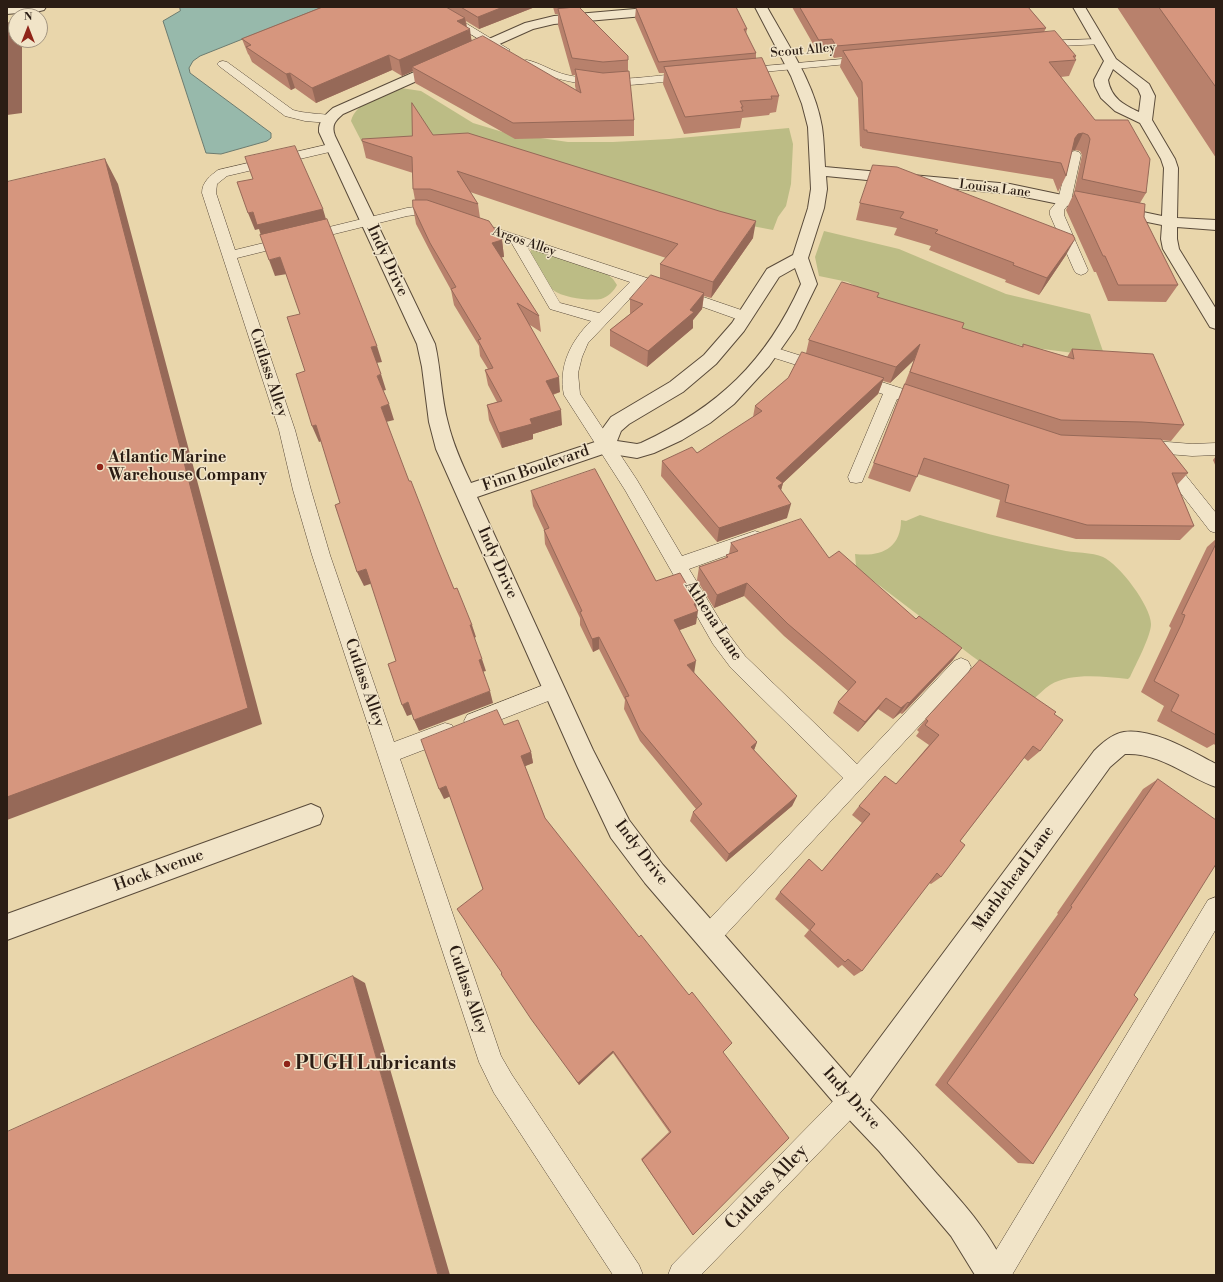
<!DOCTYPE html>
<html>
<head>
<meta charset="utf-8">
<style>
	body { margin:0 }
	#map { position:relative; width:1223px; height:1282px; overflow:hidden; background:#e9d6ab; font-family:"Libre Bodoni",serif }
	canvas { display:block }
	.frame { position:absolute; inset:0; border:8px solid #2b1d14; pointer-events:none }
	.north { position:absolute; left:8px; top:8px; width:40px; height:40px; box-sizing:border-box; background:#f1e4c8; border:1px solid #a29480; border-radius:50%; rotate:0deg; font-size:11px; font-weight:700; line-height:16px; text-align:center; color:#2b1d14 }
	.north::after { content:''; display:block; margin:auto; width:14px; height:18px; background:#8f2418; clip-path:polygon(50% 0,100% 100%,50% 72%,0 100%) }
</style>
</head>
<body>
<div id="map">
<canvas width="1223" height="1282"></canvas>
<div class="frame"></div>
<div class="north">N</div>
</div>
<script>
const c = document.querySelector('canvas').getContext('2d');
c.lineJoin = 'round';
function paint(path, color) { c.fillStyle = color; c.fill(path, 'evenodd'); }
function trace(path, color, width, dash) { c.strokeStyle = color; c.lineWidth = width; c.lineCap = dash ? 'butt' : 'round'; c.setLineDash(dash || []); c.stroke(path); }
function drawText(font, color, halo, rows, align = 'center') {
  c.font = font + ' "Libre Bodoni",serif'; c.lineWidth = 3; c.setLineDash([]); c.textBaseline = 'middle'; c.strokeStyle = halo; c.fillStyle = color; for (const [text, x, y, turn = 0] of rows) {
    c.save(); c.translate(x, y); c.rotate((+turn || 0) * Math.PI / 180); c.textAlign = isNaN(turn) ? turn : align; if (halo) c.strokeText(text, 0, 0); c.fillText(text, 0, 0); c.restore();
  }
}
const green = new Path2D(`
	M 401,88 L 421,91 L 473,123 L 506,133 L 568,142 L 613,142 L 669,139 L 789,128 L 793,144 L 791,184 L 786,206 L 778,217 L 773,230 L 367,152 L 351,121 C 356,101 384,96 401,88 Z
	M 824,231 L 899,249 L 1006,294 L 1090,314 L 1105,357 L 1027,347 L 966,332 L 895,308 L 848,282 L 819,276 L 815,257 Z
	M 536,249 L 607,274 L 613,279 L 617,285 C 614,291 608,297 601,299 C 590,301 563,298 553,290 C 546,283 536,263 530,254 L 531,250 Z
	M 920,515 C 967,529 1014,541 1061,550 C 1073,553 1093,552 1103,557 C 1119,564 1151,606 1151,624 C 1151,636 1136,664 1130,677 L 1128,679 C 1104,677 1072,672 1050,685 C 1044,689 1038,695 1033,700 L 972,656 L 859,570 L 856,566 L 855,554 C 880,557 901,549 901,520 L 906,521 Z`);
const water = new Path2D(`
	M 180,7 L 323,7 L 200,56 L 193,61 L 189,68 L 190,73 L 271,133 L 271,138 L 267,141 L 221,154 L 206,153 L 163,21 L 180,11 Z`);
const service = new Path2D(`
	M 426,7 L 439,7 L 510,50 L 508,52 L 500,52 Z
	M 1099,39 L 1105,42 L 1103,44 L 1038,47 L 1032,44 L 1038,41 Z
	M 865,57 L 869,58 L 871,60 L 869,62 L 741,74 L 737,73 L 735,71 L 737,69 L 741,68 Z
	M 527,60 C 541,63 553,72 567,75 C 607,84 649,76 688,73 L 692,74 L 694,76 L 692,78 L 688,79 C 626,86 582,94 523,65 L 521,63 L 523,61 Z
	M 223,61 L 227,62 L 293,110 C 306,114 320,113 333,116 L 335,119 L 333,122 L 329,123 L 305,121 L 285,116 L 219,66 L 217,64 L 219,62 Z
	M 334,143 L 338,144 L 340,147 L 338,150 L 227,176 L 217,184 L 216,193 L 235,250 L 407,208 L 423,206 L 443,210 L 445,213 L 443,216 L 438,217 L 423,214 L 407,216 L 237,258 L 295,430 L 311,490 L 330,555 L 394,742 L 445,723 L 452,725 L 455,732 L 452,739 L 400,759 L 501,1056 L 512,1075 L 639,1265 L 643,1275 L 613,1275 L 494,1093 L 479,1062 L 312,555 L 293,490 L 279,430 L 202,193 C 202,182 210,176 218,170 Z
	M 1075,151 L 1079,152 L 1081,155 L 1071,201 L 1064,210 L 1064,215 L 1088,270 L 1086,273 L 1081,275 L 1076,273 L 1074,270 L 1050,215 L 1050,210 L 1058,200 L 1069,155 L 1071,152 Z
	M 471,220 L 656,281 L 658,284 L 656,287 L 651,289 L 642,286 L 588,343 L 582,357 L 578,373 L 580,394 L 637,480 L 682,556 L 755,531 L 761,533 L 764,538 L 761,543 L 689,569 L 727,632 L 745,656 L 857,764 L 954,661 L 961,658 L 968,661 L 971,667 L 968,673 L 717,944 L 709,947 L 701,944 L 698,936 L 701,928 L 843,778 L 731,668 L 713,644 L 625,490 L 564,395 C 558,366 571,341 591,321 L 550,309 L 511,242 L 466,227 L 464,224 L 466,221 ZM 528,248 L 630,282 L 599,313 L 560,303 Z
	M 680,289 L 750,313 L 752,317 L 750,321 L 745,322 L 675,297 L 673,294 L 675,291 Z
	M 770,346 L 827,364 L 830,368 L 827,372 L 822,373 L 765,355 L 762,351 L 765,347 Z
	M 857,374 L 931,398 L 933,402 L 931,406 L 925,408 L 897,399 L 864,477 L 862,482 L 856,483 L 850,482 L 848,477 L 883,394 L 851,384 L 849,380 L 851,376 Z
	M 1143,440 L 1192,444 L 1216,443 L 1216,455 L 1192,456 L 1143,452 L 1137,450 L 1135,446 L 1137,442 Z
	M 1165,455 L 1171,457 L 1216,513 L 1216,533 L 1210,531 L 1159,465 L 1157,461 L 1159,457 Z
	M 554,681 L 561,684 L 564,690 L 561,696 L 474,730 L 467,727 L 464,721 L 467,715 Z
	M 1216,897 L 1216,929 L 1012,1275 L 983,1275 L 987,1265 L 1208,900 Z
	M 851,1088 L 860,1092 L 864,1101 L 860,1110 L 701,1275 L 668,1275 L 672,1265 L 842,1092 Z`);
const minor = new Path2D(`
	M 7,7 L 46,7 L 44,10 L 40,11 L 7,14 Z
	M 658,7 L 706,7 L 704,10 L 700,11 L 554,24 L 533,29 L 343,114 C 335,121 331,125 335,136 L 435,344 C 441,370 441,398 448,423 C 453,444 462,464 471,483 L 598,441 L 603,428 L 611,417 L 670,382 L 704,355 L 732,323 L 767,269 L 793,255 L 808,208 L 811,189 L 808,127 L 802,104 L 791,76 L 755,7 L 767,7 C 788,45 815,84 822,127 C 824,140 824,154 825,167 L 1010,184 L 1162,216 L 1164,168 L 1161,159 L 1140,123 L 1115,111 L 1101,98 L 1095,86 L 1094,80 L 1104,61 L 1073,7 L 1085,7 L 1116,59 L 1149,84 L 1155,96 L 1152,120 L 1175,159 L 1178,168 L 1177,218 L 1216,220 L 1216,230 L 1177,227 L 1177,239 L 1179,249 L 1216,309 L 1216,329 L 1210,327 L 1163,249 L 1161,239 L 1162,225 L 1010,194 L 826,176 L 827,189 L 824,208 L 808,258 L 817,284 L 795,329 L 769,366 L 734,404 L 710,423 L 682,440 L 654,453 L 637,458 L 606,453 L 477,497 L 593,750 L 629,820 L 663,865 L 850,1078 L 1094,751 C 1102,743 1112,734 1124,732 C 1153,728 1191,751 1216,764 L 1216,787 C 1186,776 1159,752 1125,754 L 1110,767 L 870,1100 C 893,1124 915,1148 937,1174 C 965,1205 993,1236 1009,1275 L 975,1275 L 951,1236 L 879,1151 L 841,1111 L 645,883 L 611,838 L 577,766 L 436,449 L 429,422 L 422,367 L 417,344 L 319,132 C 318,121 326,114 333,108 L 525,23 L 554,16 ZM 1113,69 L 1138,89 L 1141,96 L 1139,112 C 1124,105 1111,98 1108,80 ZM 795,268 L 801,284 C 766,362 718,407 641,443 L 637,444 L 617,441 L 621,431 L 629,424 L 683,392 L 716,364 L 744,331 L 779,277 Z
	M 311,804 L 320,808 L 323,816 L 320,824 L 7,940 L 7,914 Z`);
const wall = new Path2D(`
	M 323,7 L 535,7 L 479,29 L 466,21 L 467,27 L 472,41 L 576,90 L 575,86 L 575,75 L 572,75 L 558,25 L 558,14 L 555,14 L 553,7 L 569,7 L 628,60 L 628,71 L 634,120 L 634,136 L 515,139 L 415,83 L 413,71 L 402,76 L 392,70 L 316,103 L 295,88 L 291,90 L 252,62 L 249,55 L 248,54 L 242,39 Z
	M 631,7 L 736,7 L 747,29 L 746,34 L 756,53 L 756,59 L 779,96 L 776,112 L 770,113 L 769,115 L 742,118 L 740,128 L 684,134 L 663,84 L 664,73 L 659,73 L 635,18 L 636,7 L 631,8 Z
	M 792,7 L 1028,7 L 1046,28 L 1044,32 L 1076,56 L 1075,59 L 1076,60 L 1069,76 L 1061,77 L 1146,193 L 1140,203 L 1144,217 L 1178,285 L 1166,302 L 1108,301 L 1096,272 L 1094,272 L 1066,210 L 1074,193 L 1082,155 L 1080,151 L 1075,150 L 1072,150 L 1066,176 L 1058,192 L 1053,179 L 862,148 L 862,147 L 860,146 L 858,98 L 840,67 L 842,57 L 834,58 L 829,50 L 817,51 Z
	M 1117,7 L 1216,7 L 1216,158 Z
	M 433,135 L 753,238 L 711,298 L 704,296 L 702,309 L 693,320 L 693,328 L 647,367 L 610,346 L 610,330 L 630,314 L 630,299 L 660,278 L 660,264 L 666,258 L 470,192 L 478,204 L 480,218 L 502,240 L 504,257 L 501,257 L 539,316 L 541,332 L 530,325 L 560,392 L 553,395 L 562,425 L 533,434 L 533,439 L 502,448 L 489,420 L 487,405 L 497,402 L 488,385 L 485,370 L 488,369 L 480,356 L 479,346 L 454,305 L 451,290 L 434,259 L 416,224 L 413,207 L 415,200 L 413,189 L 413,173 L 366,158 L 362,141 Z
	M 873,165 L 1066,255 L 1039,295 L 1005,282 L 1006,280 L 929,250 L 931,246 L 894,235 L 897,228 L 856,220 L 860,203 Z
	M 878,297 L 962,328 L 1022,347 L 1023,344 L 1067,357 L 1072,349 L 1184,425 L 1171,441 L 1161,440 L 1188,473 L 1177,485 L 1194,526 L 1180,540 L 1076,539 L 996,517 L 1000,500 L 918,474 L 910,492 L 868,478 L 914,360 L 890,383 L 883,381 L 878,394 L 783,483 L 781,490 L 787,518 L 717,542 L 661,476 L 662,461 L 697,453 L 753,417 L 755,406 L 788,378 L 806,353 L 809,340 ZM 1106,437 L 1130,438 L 1140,438 Z
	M 1216,456 L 1216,467 L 1213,460 Z
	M 531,491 L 656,581 L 696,608 L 696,624 L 679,630 L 694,673 L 757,742 L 754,750 L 797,796 L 792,806 L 726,862 L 690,821 L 693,812 L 696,809 L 640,741 L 624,709 L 625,700 L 599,649 L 593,652 L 580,625 L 580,618 L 545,544 L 544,530 L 533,506 Z
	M 1216,539 L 1216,746 L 1214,744 L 1207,748 L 1157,721 L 1164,706 L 1141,692 L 1168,635 L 1171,628 L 1169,626 L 1207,547 Z
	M 731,543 L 829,558 L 953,660 L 902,714 L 900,713 L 893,719 L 878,709 L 858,732 L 833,713 L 838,702 L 848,691 L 784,636 L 744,596 L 714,608 L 697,580 L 699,567 L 726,558 L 726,555 L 729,554 Z
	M 1054,714 L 1040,751 L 1028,761 L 1024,758 L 960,841 L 941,877 L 931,884 L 929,883 L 862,971 L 854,976 L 842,965 L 838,968 L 804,936 L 809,930 L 775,899 L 780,892 L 822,871 L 862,823 L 852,815 L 859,806 L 896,784 L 929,745 L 916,736 L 919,732 L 917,730 L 926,719 Z
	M 504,725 L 531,752 L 533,763 L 525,766 L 545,818 L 723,1052 L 693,1235 L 641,1159 L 669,1132 L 613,1053 L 579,1085 L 502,973 L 483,889 L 450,796 L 444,799 Z
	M 1158,779 L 1134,995 L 1033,1164 L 1018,1163 L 935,1085 L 1058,914 L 1057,913 L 1143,789 Z`);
const shadedWall = new Path2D(`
	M 503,7 L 535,7 L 479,29 L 478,17 Z
	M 465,18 L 467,31 L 470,29 L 472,45 L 412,67 L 413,71 L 402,76 L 399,60 L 457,21 Z
	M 8,22 L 16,36 L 16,40 L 18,40 L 22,46 L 22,113 L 7,115 Z
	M 389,55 L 392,70 L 316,103 L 312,88 Z
	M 290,73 L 295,88 L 291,90 L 286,74 Z
	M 1083,133 L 1075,150 L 1071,151 L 1075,138 L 1078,134 Z
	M 105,159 L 118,184 L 262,724 L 7,820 L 7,797 Z
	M 323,209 L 328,226 L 263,242 L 259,229 L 255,230 L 248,213 L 253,212 Z
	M 756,221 L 753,238 L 711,298 L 713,282 Z
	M 1075,239 L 1066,255 L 1039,295 L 1047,278 Z
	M 502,240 L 504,257 L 494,259 L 492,243 Z
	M 280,257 L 287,274 L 275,276 L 269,260 Z
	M 704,293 L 702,309 L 693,320 L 693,328 L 647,367 L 648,351 L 690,310 Z
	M 920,344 L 914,360 L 890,383 L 896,367 Z
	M 377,346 L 382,362 L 376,363 L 371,347 Z
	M 381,374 L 386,390 L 382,391 L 377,376 Z
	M 559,377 L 560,392 L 547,396 L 546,381 Z
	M 884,378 L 878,394 L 783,483 L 779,498 L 776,478 Z
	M 389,404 L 394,420 L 386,422 L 381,407 Z
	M 561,410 L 562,425 L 533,434 L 533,439 L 502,448 L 499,433 L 530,419 Z
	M 316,425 L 322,441 L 319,442 L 312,426 Z
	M 791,504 L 787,518 L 717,542 L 719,528 Z
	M 366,569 L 373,583 L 364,586 L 357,572 Z
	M 747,583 L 744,596 L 714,608 L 717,595 Z
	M 697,602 L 696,612 L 698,611 L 696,624 L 672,633 L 674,620 L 694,604 Z
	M 470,625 L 472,625 L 476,637 L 474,638 Z
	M 599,637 L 599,649 L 593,652 L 592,639 Z
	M 962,648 L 953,660 L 902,714 L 909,703 Z
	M 482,659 L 486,671 L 482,672 L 479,660 Z
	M 696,661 L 694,674 L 687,665 Z
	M 490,691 L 493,703 L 419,731 L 414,720 Z
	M 886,698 L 878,709 L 858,732 L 865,722 Z
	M 408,702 L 413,714 L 407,716 L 402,705 Z
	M 908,702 L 900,713 L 893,719 L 901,708 Z
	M 757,742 L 753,753 L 751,747 Z
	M 531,752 L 533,763 L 523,767 L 521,756 Z
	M 446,786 L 451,796 L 444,799 L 439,789 Z
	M 797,796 L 792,806 L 726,862 L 729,854 Z
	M 353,976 L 365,983 L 450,1275 L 438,1275 Z
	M 613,1051 L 613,1053 L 579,1085 L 578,1083 Z`);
const building = new Path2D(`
	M 323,7 L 446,7 L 465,18 L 457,21 L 470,29 L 399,60 L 389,55 L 312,88 L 290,73 L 286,74 L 246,47 L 251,45 L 242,39 Z
	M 461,7 L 503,7 L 478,17 Z
	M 579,7 L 628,56 L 628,60 L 603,62 L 572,58 L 558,9 Z
	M 636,7 L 736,7 L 747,29 L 744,29 L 756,53 L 659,62 Z
	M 800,7 L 1028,7 L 1046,28 L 836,46 L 832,39 L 819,40 Z
	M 1159,7 L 1216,7 L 1216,87 Z
	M 7,22 L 8,22 L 8,88 L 7,89 Z
	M 1055,31 L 1076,56 L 1073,56 L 1076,60 L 1049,62 L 1095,120 L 1128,120 L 1150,159 L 1146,193 L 1082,179 L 1090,139 L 1088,135 L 1083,133 L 1078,134 L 1075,138 L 1066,176 L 1061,163 L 867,132 L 867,130 L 864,130 L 862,82 L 843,51 Z
	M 483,36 L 581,93 L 575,69 L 603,73 L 629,71 L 634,120 L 513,123 L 412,67 Z
	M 762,58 L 779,96 L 771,96 L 772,99 L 740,101 L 743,107 L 741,107 L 743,111 L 685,117 L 664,67 Z
	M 412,103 L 433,135 L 468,133 L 719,211 L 756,221 L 713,282 L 660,264 L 678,244 L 457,171 L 478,204 L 430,189 L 413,189 L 412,157 L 362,141 L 362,139 L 412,136 Z
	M 295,146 L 323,209 L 257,225 L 253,212 L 248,213 L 237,182 L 253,179 L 245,157 Z
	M 105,159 L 248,708 L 7,797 L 7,182 Z
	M 873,165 L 897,167 L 1073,235 L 1075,239 L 1047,278 L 1013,265 L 1014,263 L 935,233 L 938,230 L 900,218 L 904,212 L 860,203 Z
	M 1076,191 L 1145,204 L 1144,217 L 1178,285 L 1118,285 L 1105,256 L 1103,256 L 1074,193 Z
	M 413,200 L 427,200 L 489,221 L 502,240 L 492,243 L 539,316 L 517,303 L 559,377 L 546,381 L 561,410 L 530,419 L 532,424 L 499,433 L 487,405 L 502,401 L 485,370 L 493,368 L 478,340 L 481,339 L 451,289 L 456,287 L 430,243 L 413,207 Z
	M 327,219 L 377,346 L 371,347 L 381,374 L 377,376 L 389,404 L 381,407 L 409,481 L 411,481 L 438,550 L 454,589 L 457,588 L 472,625 L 470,625 L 482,659 L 479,660 L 490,691 L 414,720 L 408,702 L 402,705 L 388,664 L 396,661 L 366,569 L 357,572 L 335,505 L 340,503 L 316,425 L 312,426 L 296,374 L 305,371 L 287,317 L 300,314 L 280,257 L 269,260 L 260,235 Z
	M 651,275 L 704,293 L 690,310 L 694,312 L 648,351 L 610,330 L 643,304 L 630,299 Z
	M 842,282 L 879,293 L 877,297 L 964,323 L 962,328 L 1023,347 L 1023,344 L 1074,359 L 1072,349 L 1153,354 L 1184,425 L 1142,422 L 1061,420 L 910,372 L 920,344 L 896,367 L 809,340 Z
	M 802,352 L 884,378 L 776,478 L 783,483 L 778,486 L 791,504 L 719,528 L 662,461 L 692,447 L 697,453 L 762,411 L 755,406 L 788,378 Z
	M 905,384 L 1061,435 L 1161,439 L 1188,473 L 1172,473 L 1194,526 L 1087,525 L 1005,502 L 1009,485 L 924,458 L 917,477 L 874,463 Z
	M 595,469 L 656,581 L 680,573 L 697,602 L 694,604 L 698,611 L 674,620 L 696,661 L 687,665 L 757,742 L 751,747 L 797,796 L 729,854 L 693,812 L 702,804 L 640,730 L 625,697 L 629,696 L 599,637 L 592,639 L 580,612 L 582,611 L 544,530 L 549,528 L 531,491 Z
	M 801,519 L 829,558 L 839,551 L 916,619 L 919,616 L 962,648 L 909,703 L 908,702 L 901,708 L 886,698 L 865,722 L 838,702 L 856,682 L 788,624 L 747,583 L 717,595 L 699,567 L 728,557 L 726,555 L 738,551 L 731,543 Z
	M 1216,544 L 1216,735 L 1171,711 L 1179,695 L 1154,681 L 1182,623 L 1185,615 L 1182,614 Z
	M 980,660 L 1056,712 L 1054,714 L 1063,720 L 1040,751 L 1033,746 L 960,841 L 965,845 L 941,877 L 937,873 L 862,971 L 848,959 L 845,962 L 810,930 L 815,924 L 780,892 L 809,859 L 822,871 L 870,814 L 859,806 L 885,776 L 896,784 L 939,735 L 925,725 L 928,721 L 926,719 Z
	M 497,710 L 504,725 L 518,720 L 531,752 L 521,756 L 545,818 L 639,937 L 641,935 L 689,995 L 692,992 L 732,1043 L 723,1052 L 789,1138 L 693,1235 L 642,1160 L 671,1132 L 613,1051 L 578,1083 L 531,1019 L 501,974 L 502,973 L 457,909 L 483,889 L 446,786 L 439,789 L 421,740 Z
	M 1158,779 L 1216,820 L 1216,864 L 1134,995 L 1138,999 L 1033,1164 L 947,1083 L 1072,907 L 1071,906 Z
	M 353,976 L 438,1275 L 7,1275 L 7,1132 Z`);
const markers = [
	[100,467,4,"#8f2418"],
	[287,1064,4,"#8f2418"]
];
const farStreetnames = [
	["Scout Alley",803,51,-5],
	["Louisa Lane",995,189,7],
	["Argos Alley",524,242,19]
];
const streetNames = [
	["Indy Drive",387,261,65],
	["Cutlass Alley",268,373,72],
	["Finn Boulevard",536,469,-19],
	["Indy Drive",497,563,66],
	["Athena Lane",713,621,57],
	["Cutlass Alley",364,683,71],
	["Indy Drive",641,853,53],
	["Hock Avenue",159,871,-20],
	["Marblehead Lane",1014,879,-54],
	["Cutlass Alley",467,990,71],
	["Indy Drive",851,1099,48]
];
const poiNames = [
	["Atlantic Marine",108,458],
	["Warehouse Company",108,476]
];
const nearPoinames = [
	["PUGH Lubricants",295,1064]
];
const nearStreetnames = [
	["Cutlass Alley",767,1188,-46]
];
paint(green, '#bcbc85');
paint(water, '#97b9ab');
trace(water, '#6c7b6f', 1);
trace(service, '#5a4b3a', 1);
trace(minor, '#5a4b3a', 2);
paint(service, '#f1e4c8');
paint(minor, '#f1e4c8');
paint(wall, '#b8816c');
paint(shadedWall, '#966958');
paint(building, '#d6967e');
trace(building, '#966958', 1);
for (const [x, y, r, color] of markers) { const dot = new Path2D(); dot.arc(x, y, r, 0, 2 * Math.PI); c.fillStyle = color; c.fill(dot); trace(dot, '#f1e4c8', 1.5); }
drawText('13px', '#2b1d14', '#f1e4c8', farStreetnames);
drawText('16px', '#2b1d14', '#f1e4c8', streetNames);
drawText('bold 16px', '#2b1d14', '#f1e4c8', poiNames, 'left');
drawText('bold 19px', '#2b1d14', '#f1e4c8', nearPoinames, 'left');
drawText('19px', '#2b1d14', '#f1e4c8', nearStreetnames);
</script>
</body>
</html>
